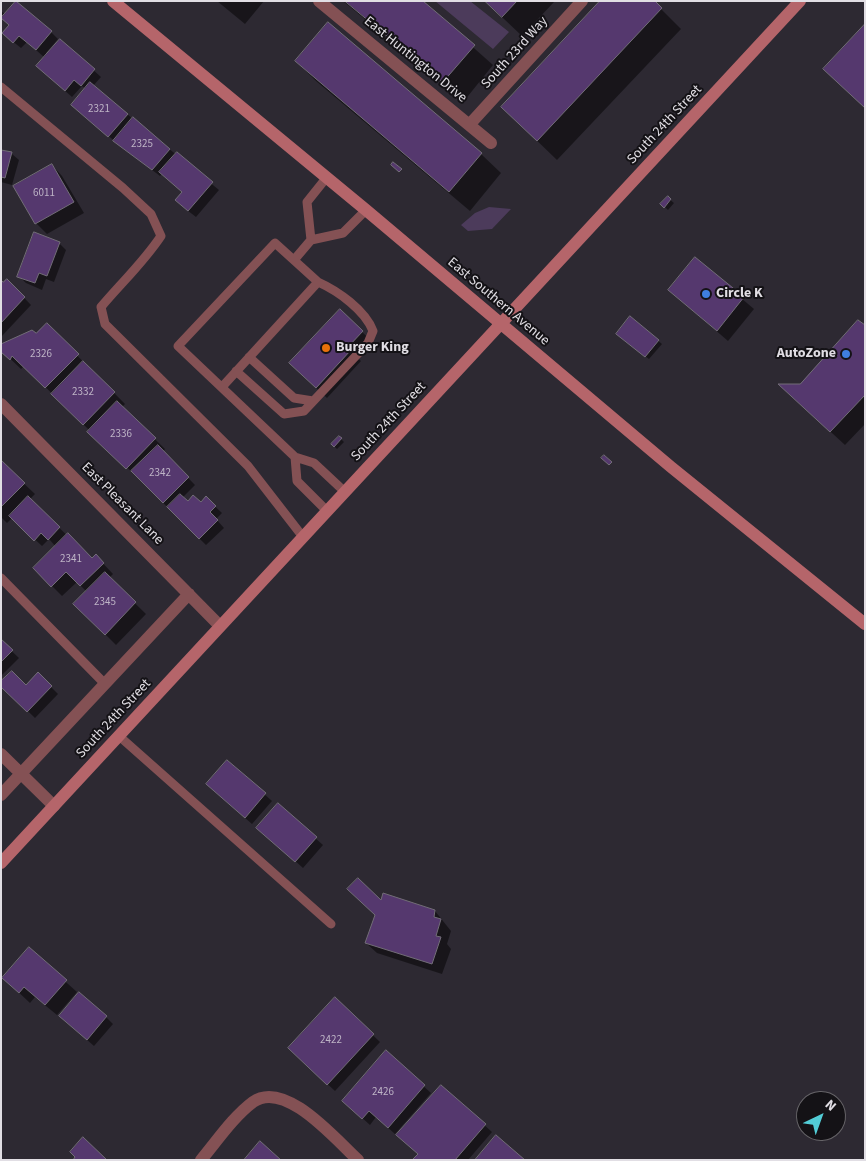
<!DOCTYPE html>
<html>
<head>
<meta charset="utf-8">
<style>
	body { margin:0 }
	#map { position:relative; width:866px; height:1161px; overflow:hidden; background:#2d2932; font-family:"Source Sans 3",sans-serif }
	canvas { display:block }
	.frame { position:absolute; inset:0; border:2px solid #e1dee4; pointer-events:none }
	.north { position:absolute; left:796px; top:1091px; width:50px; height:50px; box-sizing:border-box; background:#141216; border:1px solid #666468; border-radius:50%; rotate:42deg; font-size:14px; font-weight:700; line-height:20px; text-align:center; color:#e1dee4 }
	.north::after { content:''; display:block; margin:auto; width:18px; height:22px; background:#52ccd6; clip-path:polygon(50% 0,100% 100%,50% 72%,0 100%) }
</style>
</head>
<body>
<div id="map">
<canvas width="866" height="1161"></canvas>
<div class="frame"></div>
<div class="north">N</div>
</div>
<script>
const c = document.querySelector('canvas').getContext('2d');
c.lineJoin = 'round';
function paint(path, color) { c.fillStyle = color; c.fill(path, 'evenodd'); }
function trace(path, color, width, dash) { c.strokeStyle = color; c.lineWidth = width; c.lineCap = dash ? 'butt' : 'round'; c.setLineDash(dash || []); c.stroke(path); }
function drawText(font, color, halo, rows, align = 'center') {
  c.font = font + ' "Source Sans 3",sans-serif'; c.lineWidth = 4; c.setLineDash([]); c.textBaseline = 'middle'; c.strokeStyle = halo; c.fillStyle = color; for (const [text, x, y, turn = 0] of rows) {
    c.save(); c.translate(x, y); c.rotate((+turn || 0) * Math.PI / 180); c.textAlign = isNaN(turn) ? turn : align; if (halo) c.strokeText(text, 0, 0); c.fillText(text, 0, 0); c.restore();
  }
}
const green = new Path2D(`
	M 435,1 L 470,1 L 509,32 L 493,49 Z
	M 489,207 L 511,209 L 492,229 L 468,231 L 461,225 L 475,213 Z`);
const shadow = new Path2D(`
	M 217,1 L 264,1 L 245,24 Z
	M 343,1 L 421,1 L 493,65 L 464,101 Z
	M 485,1 L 553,1 L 554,2 L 522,36 Z
	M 661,9 L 681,29 L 557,160 L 502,107 Z
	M 1,11 L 6,15 L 51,32 L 58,39 L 46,53 L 48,54 L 60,40 L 101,77 L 93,86 L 219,190 L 196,217 L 183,207 L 183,192 L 162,174 L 160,176 L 122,147 L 79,112 L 86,89 L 82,86 L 72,97 L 45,73 L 45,58 L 27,42 L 21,48 L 11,40 L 10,26 L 3,18 L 1,20 Z
	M 328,24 L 481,154 L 501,173 L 470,211 L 316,81 L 296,61 Z
	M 1,151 L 12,154 L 19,160 L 12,185 L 1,182 Z
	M 52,165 L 62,176 L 84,213 L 47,234 L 36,223 L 15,186 Z
	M 668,198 L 674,203 L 668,210 L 662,204 Z
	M 59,243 L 66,250 L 54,282 L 46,279 L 42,290 L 26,283 L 19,276 Z
	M 695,259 L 754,309 L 728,341 L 669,290 Z
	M 7,280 L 31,305 L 1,337 L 1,282 L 3,284 Z
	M 631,318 L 662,344 L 649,359 L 621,337 Z
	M 47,325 L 125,404 L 122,407 L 165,449 L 163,452 L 195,485 L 182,498 L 188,503 L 201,504 L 206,498 L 222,513 L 216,519 L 224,528 L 206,545 L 24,366 L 21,369 L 1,350 L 1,346 L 7,341 L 32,331 L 36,335 Z
	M 865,327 L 865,424 L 845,445 L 794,398 L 801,385 Z
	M 362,332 L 373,342 L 358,358 L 361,361 L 327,398 L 301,374 Z
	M 339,437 L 344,442 L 337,449 L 332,444 Z
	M 1,462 L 35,494 L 30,499 L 92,560 L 96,556 L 113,574 L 109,578 L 146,614 L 116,645 L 75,604 L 87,592 L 77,582 L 62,596 L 34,568 L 56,547 L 49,539 L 42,546 L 12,518 L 7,523 L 1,517 Z
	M 1,641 L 19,658 L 1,676 Z
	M 38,674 L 58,694 L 35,718 L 1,685 L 26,687 Z
	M 227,761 L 272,801 L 252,824 L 214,791 Z
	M 278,805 L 323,845 L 303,868 L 265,834 Z
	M 435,911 L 451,931 L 447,944 L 451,949 L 442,974 L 377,953 L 366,943 Z
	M 29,949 L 77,992 L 57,1015 L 35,997 L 30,1003 L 14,988 Z
	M 335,999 L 380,1042 L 335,1091 L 296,1055 Z
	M 106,1017 L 113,1024 L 94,1046 L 68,1023 Z
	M 386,1052 L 431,1093 L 395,1134 L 376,1117 L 370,1125 L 350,1107 Z
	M 441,1086 L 492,1132 L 468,1160 L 414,1160 L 419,1154 Z`);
const building = new Path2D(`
	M 16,1 L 52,31 L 36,50 L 19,36 L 13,43 L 2,33 L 9,25 L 1,18 Z
	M 345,1 L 423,1 L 475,45 L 443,82 Z
	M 485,1 L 517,1 L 502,17 Z
	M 600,1 L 655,1 L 662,8 L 537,141 L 501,107 Z
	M 328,22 L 482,153 L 449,192 L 295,61 Z
	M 865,24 L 865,108 L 823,69 Z
	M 60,39 L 95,69 L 81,86 L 74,80 L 65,91 L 36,66 Z
	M 90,82 L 128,114 L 108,137 L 71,105 Z
	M 133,117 L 170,149 L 152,170 L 113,141 Z
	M 1,150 L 12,152 L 5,178 L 1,177 Z
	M 177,152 L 213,182 L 188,211 L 175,200 L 182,192 L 159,172 Z
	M 393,162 L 402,169 L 399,172 L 391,165 Z
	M 52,164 L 74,202 L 35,224 L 13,186 Z
	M 668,196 L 671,199 L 664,208 L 660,204 Z
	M 34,232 L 60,242 L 47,276 L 39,273 L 35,283 L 17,277 Z
	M 695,257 L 744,297 L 717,331 L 668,290 Z
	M 7,279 L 25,297 L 1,323 L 1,280 L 3,282 Z
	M 340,309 L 363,331 L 348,347 L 351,350 L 316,388 L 289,363 Z
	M 630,316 L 659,340 L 645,357 L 616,334 Z
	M 858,320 L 865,325 L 865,395 L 830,432 L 778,384 L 800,384 Z
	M 47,323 L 79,354 L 45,388 L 12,356 L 10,360 L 1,352 L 1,344 L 32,330 L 36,333 Z
	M 83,361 L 115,392 L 83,425 L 51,394 Z
	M 117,401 L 156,438 L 126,469 L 87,432 Z
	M 339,436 L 342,438 L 334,447 L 331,444 Z
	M 158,445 L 189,477 L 163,503 L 131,471 Z
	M 604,455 L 612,462 L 609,465 L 601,458 Z
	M 1,460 L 25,483 L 1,507 Z
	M 180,494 L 188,501 L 193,495 L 201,502 L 206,496 L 216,506 L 210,512 L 218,520 L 199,539 L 167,507 Z
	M 28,496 L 60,527 L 48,540 L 41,533 L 34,541 L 9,516 Z
	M 68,533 L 92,558 L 96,554 L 104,563 L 80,586 L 66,572 L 51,587 L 33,568 Z
	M 105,572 L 136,602 L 105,635 L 73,604 Z
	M 1,639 L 13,650 L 1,662 Z
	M 12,671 L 26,685 L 38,672 L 52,686 L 27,712 L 1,687 L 1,681 Z
	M 227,760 L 266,793 L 245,818 L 206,784 Z
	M 278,803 L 317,837 L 295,862 L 256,828 Z
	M 358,878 L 381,900 L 383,893 L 435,910 L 434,917 L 441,919 L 436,936 L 441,937 L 432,964 L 365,943 L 375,915 L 347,889 Z
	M 29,947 L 67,980 L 45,1005 L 24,987 L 19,993 L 2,978 Z
	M 79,992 L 107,1016 L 87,1040 L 59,1016 Z
	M 335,997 L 374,1034 L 327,1085 L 288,1048 Z
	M 386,1050 L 425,1085 L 388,1128 L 369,1111 L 362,1119 L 342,1101 Z
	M 441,1085 L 486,1124 L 455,1160 L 412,1160 L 418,1154 L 396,1135 Z
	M 496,1135 L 525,1160 L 475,1160 Z
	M 83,1137 L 107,1160 L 73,1160 L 75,1157 L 70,1152 Z
	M 260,1141 L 281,1160 L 244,1160 Z`);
const lane = new Path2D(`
	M 1,87 L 123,188 L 151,214 L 161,236 C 143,263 122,282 101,307 L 105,324 L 248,466 L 303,537
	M 311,240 L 307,202 L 327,177
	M 294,260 L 311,240 L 343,233 L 366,210
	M 249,357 L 294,398 L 313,401
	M 236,371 L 284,414 L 304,411 L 368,343 L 373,331 C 365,310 338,291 318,282
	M 222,387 L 318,282 L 275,243 L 178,346 L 295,457 L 314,463 L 345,492
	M 295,457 L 297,481 L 327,511
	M 1,578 L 105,684
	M 119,736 L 331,924`);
const street = new Path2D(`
	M 319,1 L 491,143
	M 470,124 L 582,1
	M 1,404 L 220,626
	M 1,754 L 54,806
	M 1,795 L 189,594
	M 201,1160 C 217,1141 233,1117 253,1102 C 285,1079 336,1140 358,1160`);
const secondary = new Path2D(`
	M 113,1 L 366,210 L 671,467 L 865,624
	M 1,863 L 800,1`);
const markers = [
	[706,294,5,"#3f7fe0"],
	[326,348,5,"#e8710a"],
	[846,354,5,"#3f7fe0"]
];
const numberNames = [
	["2321",99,110],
	["2325",142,145],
	["6011",44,194],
	["2326",41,355],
	["2332",83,393],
	["2336",121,435],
	["2342",160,474],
	["2341",71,560],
	["2345",105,603],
	["2422",331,1041],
	["2426",383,1093]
];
const streetNames = [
	["South 23rd Way",515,53,-48],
	["East Huntington Drive",415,60,39],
	["South 24th Street",665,125,-47],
	["East Southern Avenue",498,302,40],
	["South 24th Street",389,422,-47],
	["East Pleasant Lane",122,504,45],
	["South 24th Street",114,719,-47]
];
const poiNames = [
	["Circle K",716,294],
	["Burger King",336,348],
	["AutoZone",836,354,"right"]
];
paint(green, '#4c3b5b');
paint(shadow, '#0007');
paint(building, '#55386e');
trace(building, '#726d77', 1);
trace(lane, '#845154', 9);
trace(street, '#845154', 12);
trace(secondary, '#b5656a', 12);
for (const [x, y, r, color] of markers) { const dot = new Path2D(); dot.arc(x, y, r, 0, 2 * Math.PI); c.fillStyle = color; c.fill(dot); trace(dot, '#141216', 2); }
drawText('11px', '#beb4c6', null, numberNames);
drawText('14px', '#e1dee4', '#141216', streetNames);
drawText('bold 14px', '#e1dee4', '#141216', poiNames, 'left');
</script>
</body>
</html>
